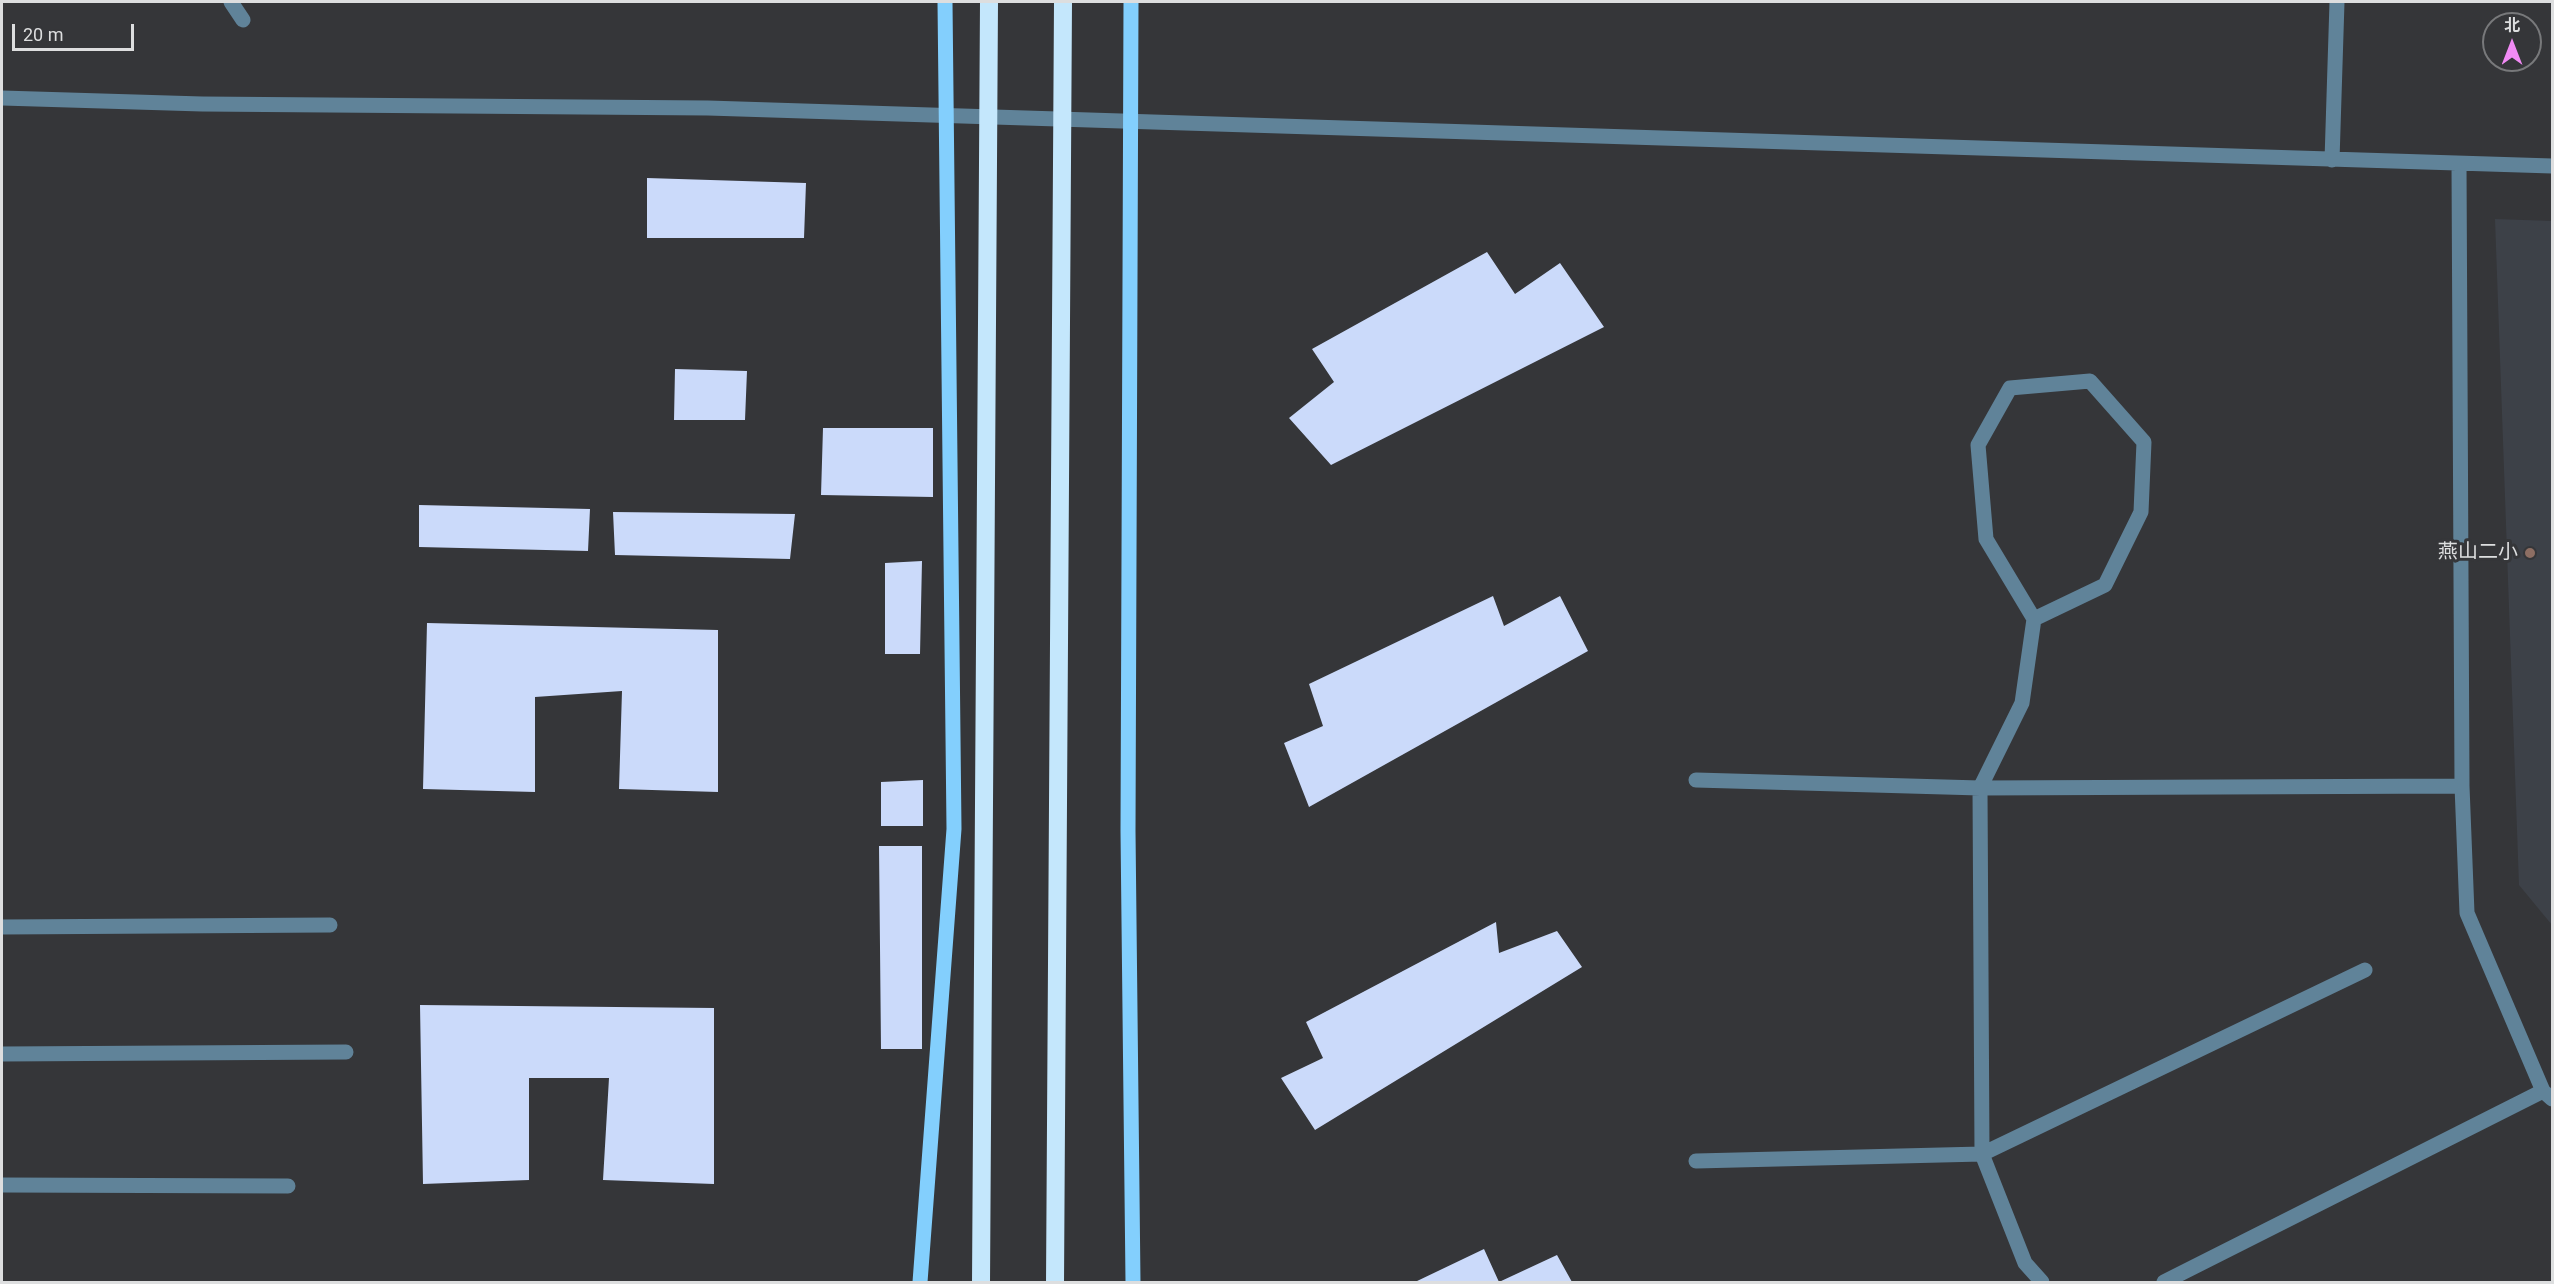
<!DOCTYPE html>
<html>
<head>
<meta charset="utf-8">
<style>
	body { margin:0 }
	#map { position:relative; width:2554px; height:1284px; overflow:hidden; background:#353639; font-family:Roboto,"Noto Sans SC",sans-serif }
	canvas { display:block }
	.frame { position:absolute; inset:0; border:3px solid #dddedf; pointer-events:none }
	.north { position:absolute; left:2482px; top:12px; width:60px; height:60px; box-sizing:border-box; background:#353639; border:2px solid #78797b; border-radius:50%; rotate:0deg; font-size:16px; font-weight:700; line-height:24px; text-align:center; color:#dddedf }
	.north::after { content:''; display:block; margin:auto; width:21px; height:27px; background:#f18af4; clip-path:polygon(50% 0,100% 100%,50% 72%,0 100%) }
	.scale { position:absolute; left:12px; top:24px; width:122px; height:27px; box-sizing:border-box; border:3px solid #dddedf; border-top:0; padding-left:8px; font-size:18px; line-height:21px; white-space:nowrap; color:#dddedf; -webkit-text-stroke:4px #353639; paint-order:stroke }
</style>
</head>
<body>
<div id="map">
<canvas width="2554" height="1284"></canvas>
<div class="frame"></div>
<div class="north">北</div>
<div class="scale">20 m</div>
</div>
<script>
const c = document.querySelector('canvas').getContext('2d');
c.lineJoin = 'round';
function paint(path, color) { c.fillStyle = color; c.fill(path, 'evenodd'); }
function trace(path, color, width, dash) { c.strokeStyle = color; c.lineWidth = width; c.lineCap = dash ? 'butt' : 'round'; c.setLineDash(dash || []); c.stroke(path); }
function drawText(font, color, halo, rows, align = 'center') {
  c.font = font + ' Roboto,"Noto Sans SC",sans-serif'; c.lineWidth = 6; c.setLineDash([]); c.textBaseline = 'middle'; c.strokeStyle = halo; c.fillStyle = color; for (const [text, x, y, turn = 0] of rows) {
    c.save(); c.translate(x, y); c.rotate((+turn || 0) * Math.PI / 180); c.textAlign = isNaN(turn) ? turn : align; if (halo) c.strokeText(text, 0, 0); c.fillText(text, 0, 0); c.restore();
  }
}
const built = new Path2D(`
	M 2495,219 L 2552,221 L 2552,925 L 2519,885 Z`);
const building = new Path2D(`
	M 647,178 L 806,183 L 804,238 L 647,238 Z
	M 1487,252 L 1515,294 L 1560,263 L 1604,327 L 1331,465 L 1289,418 L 1334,382 L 1312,349 Z
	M 675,369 L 747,371 L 745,420 L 674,420 Z
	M 823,428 L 933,428 L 933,497 L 821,495 Z
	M 419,505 L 590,509 L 588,551 L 419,547 Z
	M 613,512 L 795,514 L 790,559 L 615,555 Z
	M 922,561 L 920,654 L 885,654 L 885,563 Z
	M 1493,596 L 1504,626 L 1560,596 L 1588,651 L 1309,807 L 1284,743 L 1323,726 L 1309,684 Z
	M 427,623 L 718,630 L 718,792 L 619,789 L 622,691 L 535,697 L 535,792 L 423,789 Z
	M 923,780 L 923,826 L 881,826 L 881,782 Z
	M 879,846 L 922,846 L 922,1049 L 881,1049 Z
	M 1496,922 L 1499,953 L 1557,931 L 1582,967 L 1315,1130 L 1281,1078 L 1323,1058 L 1306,1022 Z
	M 420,1005 L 714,1008 L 714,1184 L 603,1180 L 609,1078 L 529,1078 L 529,1180 L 423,1184 Z
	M 1484,1249 L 1499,1282 L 1557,1255 L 1572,1282 L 1415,1282 Z`);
const minor = new Path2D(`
	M 231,2 L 243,20
	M 2,98 L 202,104 L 708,108 L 2552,166
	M 2332,160 L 2337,2
	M 2459,164 L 2462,786 L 2467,913 L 2543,1091 L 2552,1099
	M 2034,619 L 2105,585 L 2141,512 L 2144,442 L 2090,381 L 2010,388 L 1978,445 L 1986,539 L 2034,619 L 2022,703 L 1980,788 L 1982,1154 L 2025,1263 L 2042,1282
	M 1696,780 L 1980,788 L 2462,786
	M 2,927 L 330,925
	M 2,1054 L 346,1052
	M 1696,1161 L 1982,1154 L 2365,970
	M 2,1185 L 288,1186
	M 2164,1282 L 2543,1091`);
const major = new Path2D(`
	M 1131,2 L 1128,831 L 1133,1282
	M 920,1282 L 954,829 L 945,2`);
const highway = new Path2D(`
	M 981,1282 L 989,2
	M 1055,1282 L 1063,2`);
const markers = [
	[2530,553,6,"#8d6e63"]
];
const poiNames = [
	["燕山二小",2518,553]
];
paint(built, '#3d4148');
paint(building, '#cbdafa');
trace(minor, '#608399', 15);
trace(major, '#83cffd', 15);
trace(highway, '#c4e7fc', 18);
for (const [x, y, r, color] of markers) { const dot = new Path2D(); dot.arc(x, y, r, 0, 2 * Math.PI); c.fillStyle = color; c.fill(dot); trace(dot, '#353639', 2); }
drawText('20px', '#dddedf', '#353639', poiNames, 'right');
</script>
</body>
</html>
